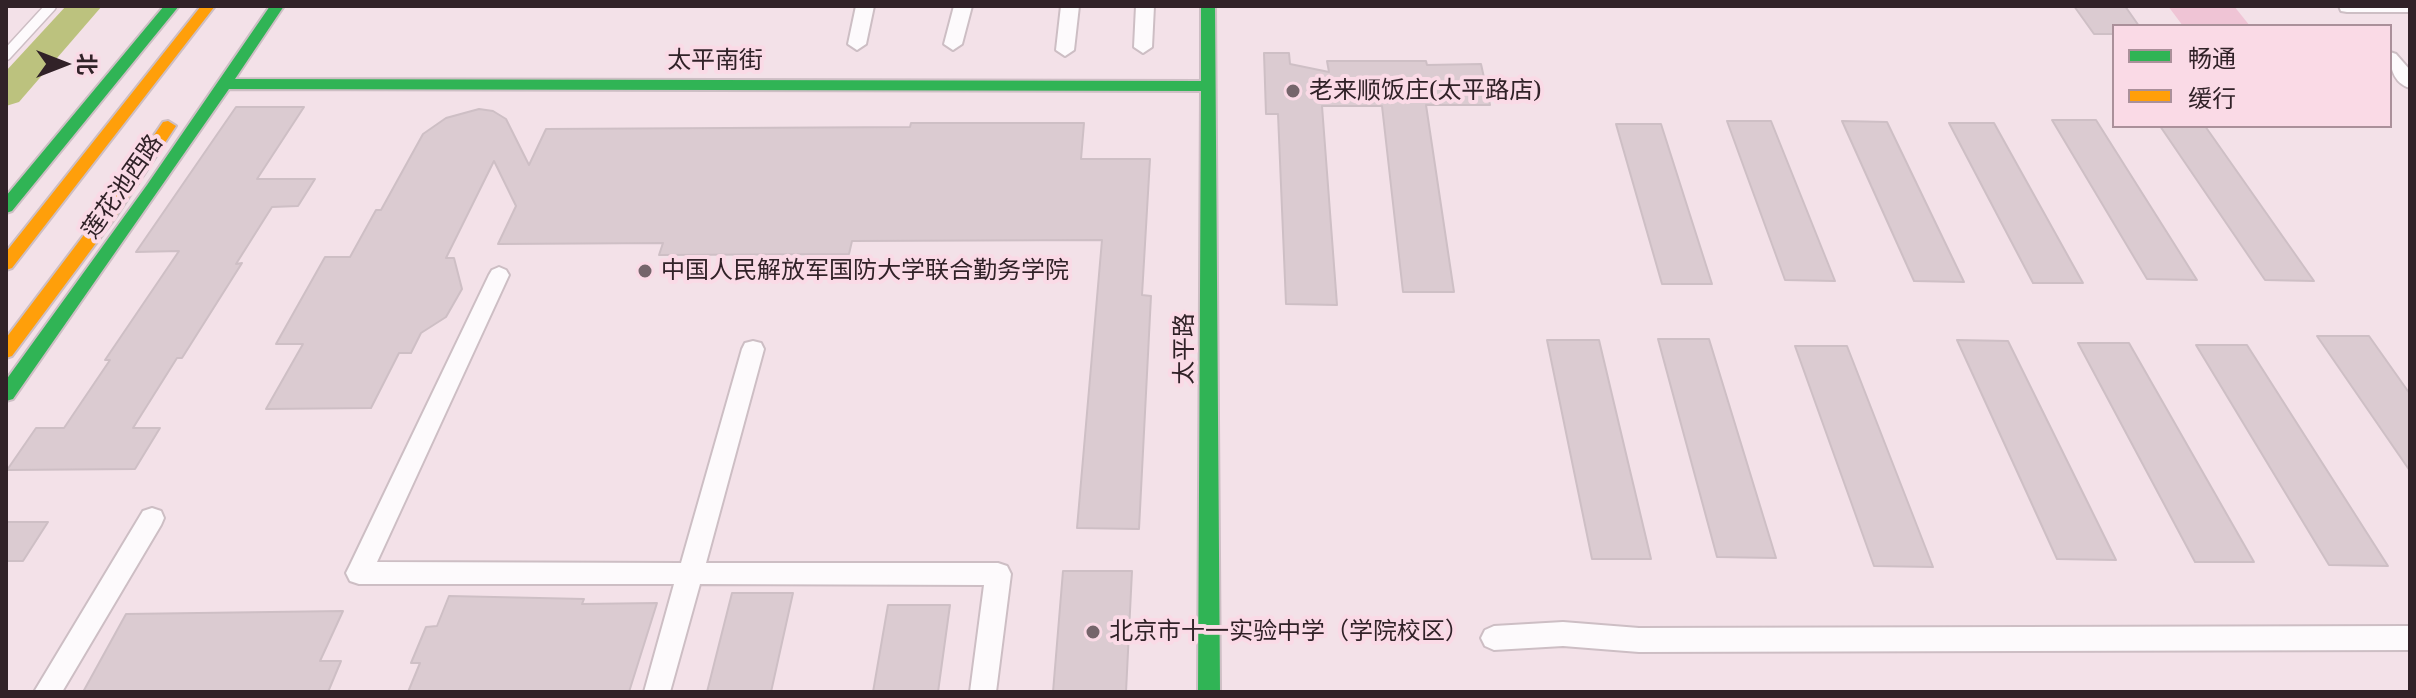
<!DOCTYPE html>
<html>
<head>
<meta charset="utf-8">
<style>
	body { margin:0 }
	#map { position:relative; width:2416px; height:698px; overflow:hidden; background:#f3e1e8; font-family:"Noto Serif","Noto Sans SC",serif }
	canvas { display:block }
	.frame { position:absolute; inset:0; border:8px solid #312228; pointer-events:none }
	.legend { position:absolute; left:2112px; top:24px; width:280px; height:104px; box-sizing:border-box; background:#fadae6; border:2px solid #aa909a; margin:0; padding:10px 14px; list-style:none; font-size:24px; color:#312228 }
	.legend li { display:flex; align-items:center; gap:16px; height:40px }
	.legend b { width:40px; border:2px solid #aa909a }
	.north { position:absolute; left:24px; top:24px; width:80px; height:80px; -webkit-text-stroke:6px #fadae6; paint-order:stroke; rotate:90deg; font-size:22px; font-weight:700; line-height:32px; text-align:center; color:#312228 }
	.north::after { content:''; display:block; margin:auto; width:28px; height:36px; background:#312228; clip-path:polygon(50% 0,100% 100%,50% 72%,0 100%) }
</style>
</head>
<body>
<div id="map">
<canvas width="2416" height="698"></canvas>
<div class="frame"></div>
<ul class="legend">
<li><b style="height:10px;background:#30b455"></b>畅通</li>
<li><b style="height:10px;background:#ff9f0a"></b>缓行</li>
</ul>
<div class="north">北</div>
</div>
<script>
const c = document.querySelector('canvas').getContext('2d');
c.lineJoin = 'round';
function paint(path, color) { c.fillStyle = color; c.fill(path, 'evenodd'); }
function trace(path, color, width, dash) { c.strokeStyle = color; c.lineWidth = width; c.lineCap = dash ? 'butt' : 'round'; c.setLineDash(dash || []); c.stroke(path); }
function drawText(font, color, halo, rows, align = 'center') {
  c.font = font + ' "Noto Serif","Noto Sans SC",serif'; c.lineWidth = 8; c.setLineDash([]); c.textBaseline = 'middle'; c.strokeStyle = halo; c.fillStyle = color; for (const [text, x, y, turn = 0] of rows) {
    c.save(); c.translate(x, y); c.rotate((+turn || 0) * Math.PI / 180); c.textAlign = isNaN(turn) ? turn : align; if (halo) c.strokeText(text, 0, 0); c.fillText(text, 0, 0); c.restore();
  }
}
const green = new Path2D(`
	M 2168,6 L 2234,6 L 2250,26 L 2183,26 Z`);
const river = new Path2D(`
	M 66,6 L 102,6 L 19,102 L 6,106 L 6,71 Z`);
const building = new Path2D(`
	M 2074,6 L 2125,6 L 2139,26 L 2114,26 L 2114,34 L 2094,34 Z
	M 1264,53 L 1289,53 L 1290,64 L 1329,72 L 1327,61 L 1426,61 L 1427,65 L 1481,64 L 1490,105 L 1426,105 L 1454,292 L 1403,292 L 1382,106 L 1322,106 L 1337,305 L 1286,304 L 1278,114 L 1266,114 Z
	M 236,107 L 304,107 L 257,179 L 315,179 L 298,206 L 272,207 L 236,264 L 242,263 L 182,358 L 177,358 L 133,428 L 160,428 L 135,469 L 7,470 L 36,428 L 64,428 L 110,360 L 105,360 L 179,251 L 136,252 Z
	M 479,109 L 493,111 L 506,119 L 529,165 L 546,129 L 910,127 L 911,123 L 1084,123 L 1081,159 L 1150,159 L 1142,295 L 1151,296 L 1139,529 L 1077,528 L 1102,240 L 852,241 L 849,254 L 659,255 L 663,243 L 498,244 L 516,206 L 494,161 L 446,258 L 454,258 L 462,289 L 446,317 L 421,333 L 411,353 L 399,353 L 371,408 L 266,409 L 303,344 L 276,344 L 325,257 L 350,257 L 376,210 L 381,210 L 423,134 L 446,118 Z
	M 2052,120 L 2096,120 L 2197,280 L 2147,279 Z
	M 1727,121 L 1771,121 L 1835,281 L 1785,280 Z
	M 1842,121 L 1887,122 L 1964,282 L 1914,281 Z
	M 1949,123 L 1994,123 L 2083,283 L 2033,283 Z
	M 1616,124 L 1661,124 L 1712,284 L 1662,284 Z
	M 2160,126 L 2205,126 L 2314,281 L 2265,280 Z
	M 2317,336 L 2369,336 L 2410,394 L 2410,471 Z
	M 1658,339 L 1709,339 L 1776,558 L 1717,557 Z
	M 1547,340 L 1599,340 L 1651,559 L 1592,559 Z
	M 1957,340 L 2008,341 L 2116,560 L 2057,559 Z
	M 2078,343 L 2129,343 L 2254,562 L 2195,562 Z
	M 2196,345 L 2247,345 L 2388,566 L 2329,565 Z
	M 1795,346 L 1847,346 L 1933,567 L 1874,566 Z
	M 6,522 L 48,522 L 23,561 L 6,561 Z
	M 1063,571 L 1132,571 L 1126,692 L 1053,692 Z
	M 732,593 L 793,593 L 771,692 L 707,692 Z
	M 449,596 L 584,599 L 582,604 L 657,603 L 629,692 L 408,692 L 420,663 L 411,663 L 426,627 L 437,626 Z
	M 888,605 L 950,605 L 938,692 L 873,692 Z
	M 343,611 L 320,661 L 341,661 L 328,692 L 83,692 L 126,614 Z`);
const lane = new Path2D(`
	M 6,55 L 51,6`);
const street = new Path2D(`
	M 856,6 L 874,6 L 866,44 L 857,50 L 848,44 Z
	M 954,6 L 972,6 L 962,44 L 953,50 L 944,44 Z
	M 1061,6 L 1079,6 L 1074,50 L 1065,56 L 1056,50 Z
	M 1136,6 L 1154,6 L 1152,47 L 1143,53 L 1134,47 Z
	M 2339,6 L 2410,6 L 2410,12 L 2347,12 L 2341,11 Z
	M 2390,52 L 2396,54 L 2410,70 L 2410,88 C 2393,83 2390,67 2390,52 Z
	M 499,267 L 506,270 L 509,275 L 377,562 L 681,563 L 742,349 L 745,343 L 753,341 L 761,343 L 764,349 L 706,563 L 998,563 L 1007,566 L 1011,574 L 996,692 L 970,692 L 984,585 L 700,584 L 670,692 L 644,692 L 674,584 L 359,584 L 350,581 L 346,573 L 350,565 L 489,275 L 492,270 Z
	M 152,508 L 161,511 L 164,518 L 161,525 L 62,692 L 34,692 L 143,511 Z
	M 1563,622 L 1639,628 L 2410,626 L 2410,650 L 1639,652 L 1563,646 L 1494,650 L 1485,646 L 1481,638 L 1485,630 L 1494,626 Z`);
const fast = new Path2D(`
	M 164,6 L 179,6 L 12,211 L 6,213 L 6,196 Z
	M 270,6 L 284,6 L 235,79 L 1201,81 L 1201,6 L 1215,6 L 1220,692 L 1198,692 L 1201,91 L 229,89 L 13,399 L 6,401 L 6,380 L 147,185 Z`);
const slow = new Path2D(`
	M 201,6 L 215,6 L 12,268 L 6,270 L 6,252 Z
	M 168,121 L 176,126 L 117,215 L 12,356 L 6,358 L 6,338 L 105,207 L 163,122 Z`);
const markers = [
	[1293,91,8,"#75656b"],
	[645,271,8,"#75656b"],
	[1093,632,8,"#75656b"]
];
const streetNames = [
	["太平南街",715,61],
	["莲花池西路",123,187,-55],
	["太平路",1185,349,-90]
];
const poiNames = [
	["老来顺饭庄(太平路店)",1309,91],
	["中国人民解放军国防大学联合勤务学院",661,271],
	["北京市十一实验中学（学院校区）",1109,632]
];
paint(green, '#efc4d5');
paint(river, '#bcc27e');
paint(building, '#dbcbd1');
trace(building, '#cebfc5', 2);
trace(lane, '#cdbec4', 13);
trace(street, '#cdbec4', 4);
trace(fast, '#cdbec4', 4);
trace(slow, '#cdbec4', 4);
trace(lane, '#fdfafc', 10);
paint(street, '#fdfafc');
paint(fast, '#30b455');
paint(slow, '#ff9f0a');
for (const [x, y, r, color] of markers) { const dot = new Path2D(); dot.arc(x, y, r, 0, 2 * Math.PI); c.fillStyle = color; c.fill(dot); trace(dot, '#fadae6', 3); }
drawText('24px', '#312228', '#fadae6', streetNames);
drawText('24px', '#312228', '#fadae6', poiNames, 'left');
</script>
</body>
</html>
